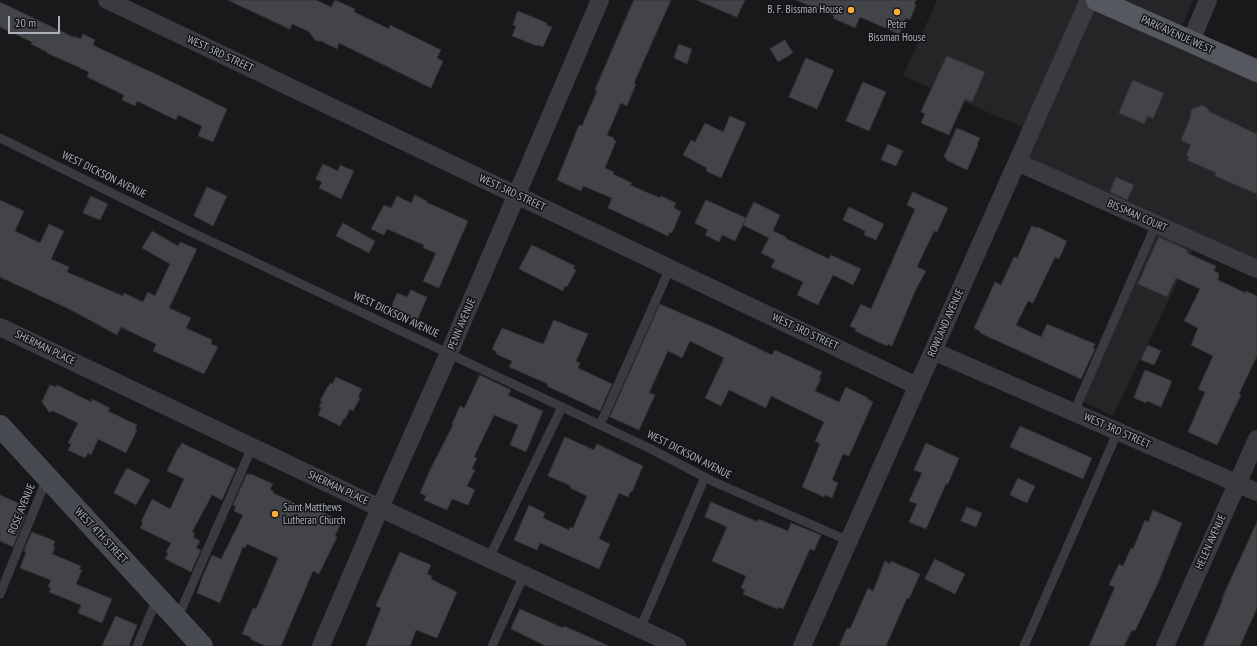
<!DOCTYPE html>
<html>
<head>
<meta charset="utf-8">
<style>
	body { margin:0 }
	#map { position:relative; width:1257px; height:646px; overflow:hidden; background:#19191b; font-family:"PT Sans Narrow",sans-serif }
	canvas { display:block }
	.scale { position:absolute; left:8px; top:16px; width:52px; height:18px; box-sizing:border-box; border:2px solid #abb1bb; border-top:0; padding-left:5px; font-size:12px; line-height:14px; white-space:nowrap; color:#abb1bb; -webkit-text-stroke:3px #141416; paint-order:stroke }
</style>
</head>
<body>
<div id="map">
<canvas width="1257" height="646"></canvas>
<div class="scale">20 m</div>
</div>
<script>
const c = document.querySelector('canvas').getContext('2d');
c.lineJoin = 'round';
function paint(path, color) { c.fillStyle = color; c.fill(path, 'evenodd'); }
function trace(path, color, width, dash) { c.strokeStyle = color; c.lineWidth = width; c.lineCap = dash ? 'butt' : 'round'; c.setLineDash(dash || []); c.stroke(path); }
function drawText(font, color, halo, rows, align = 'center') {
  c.font = font + ' "PT Sans Narrow",sans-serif'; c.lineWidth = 3; c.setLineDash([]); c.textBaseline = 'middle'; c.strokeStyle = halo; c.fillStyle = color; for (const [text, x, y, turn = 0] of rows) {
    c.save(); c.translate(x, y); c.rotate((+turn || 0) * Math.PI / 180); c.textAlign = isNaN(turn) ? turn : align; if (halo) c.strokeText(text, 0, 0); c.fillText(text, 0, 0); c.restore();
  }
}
const built = new Path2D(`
	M 937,0 L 1193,0 L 1182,26 L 1257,58 L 1257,262 L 1199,237 L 1113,416 L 1075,398 L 1155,217 L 1015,154 L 1025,128 L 903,76 Z`);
const building = new Path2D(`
	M 228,0 L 316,0 L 331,7 L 335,0 L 355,9 L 354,12 L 389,29 L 390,25 L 441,50 L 437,58 L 443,61 L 431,88 L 339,43 L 337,49 L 321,41 L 316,41 L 308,31 L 292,24 L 290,29 Z
	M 634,0 L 671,0 L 634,83 L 636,84 L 627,106 L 621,103 L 607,135 L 614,138 L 614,140 L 616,141 L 605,168 L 614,172 L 613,174 L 632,183 L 630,185 L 660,198 L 661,196 L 676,203 L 674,208 L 681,212 L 672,233 L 670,232 L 668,236 L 608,208 L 612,198 L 583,186 L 581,191 L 557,180 L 579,125 L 582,126 L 597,91 L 595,90 Z
	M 697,0 L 745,0 L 737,17 Z
	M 796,0 L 916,0 L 914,4 L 916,5 L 910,20 L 906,18 L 899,34 L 860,17 L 855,28 L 833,18 L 834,16 Z
	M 0,2 L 73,37 L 73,36 L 81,39 L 83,34 L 95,40 L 93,45 L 101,49 L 162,77 L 227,109 L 213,142 L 198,136 L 202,126 L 178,115 L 176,120 L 137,101 L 135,106 L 122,100 L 124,95 L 87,77 L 89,72 L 47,53 L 47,52 L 31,44 L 32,42 L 0,27 Z
	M 518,11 L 547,23 L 546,25 L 552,27 L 543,47 L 538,45 L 537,46 L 512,36 L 516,26 L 513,25 Z
	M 785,40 L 793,53 L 778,62 L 770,49 Z
	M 679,44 L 692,49 L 687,64 L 674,58 Z
	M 947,56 L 985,72 L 972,102 L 965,99 L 949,135 L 921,123 L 925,114 L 921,112 Z
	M 806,58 L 834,70 L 817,109 L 789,97 Z
	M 1133,80 L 1164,93 L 1153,119 L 1148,116 L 1144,124 L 1119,113 Z
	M 863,82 L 886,92 L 869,131 L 846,121 Z
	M 1202,105 L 1207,108 L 1210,112 L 1257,134 L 1257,194 L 1215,176 L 1216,173 L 1187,160 L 1189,157 L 1186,155 L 1191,145 L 1181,140 L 1190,118 L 1191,110 Z
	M 730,116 L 746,123 L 721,178 L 706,171 L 707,168 L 683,155 L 691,140 L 695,142 L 705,123 L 723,132 Z
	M 957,128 L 980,138 L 977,144 L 978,145 L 967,170 L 946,160 L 947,158 L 944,157 Z
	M 888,144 L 903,151 L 896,166 L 881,160 Z
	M 323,164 L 338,171 L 340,165 L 354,171 L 341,199 L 319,188 L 322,182 L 316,179 Z
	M 1116,177 L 1134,185 L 1127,200 L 1110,192 Z
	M 207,187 L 227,196 L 213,226 L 194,216 Z
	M 913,192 L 948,208 L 937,232 L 934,231 L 917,267 L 926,271 L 916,289 L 892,346 L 888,344 L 887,346 L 855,331 L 856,329 L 850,326 L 861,304 L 871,309 L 915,209 L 907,205 Z
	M 415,195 L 427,201 L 426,202 L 468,221 L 439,288 L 423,281 L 436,253 L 423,248 L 424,245 L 387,229 L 384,235 L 371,229 L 384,205 L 391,208 L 397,196 L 411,203 Z
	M 91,196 L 108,204 L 100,220 L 83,213 Z
	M 0,200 L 24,211 L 15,231 L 40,243 L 49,224 L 64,231 L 51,259 L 69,267 L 67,272 L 123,296 L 124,293 L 143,302 L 148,292 L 155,296 L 170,264 L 142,248 L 152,231 L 178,246 L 180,242 L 197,249 L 169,308 L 191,318 L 186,328 L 212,340 L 211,344 L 218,347 L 204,374 L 153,351 L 156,344 L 121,327 L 117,335 L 73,311 L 0,277 Z
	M 706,200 L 746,218 L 735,241 L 722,235 L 719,242 L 705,235 L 708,230 L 695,223 Z
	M 754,202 L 780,215 L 773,231 L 786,237 L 785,238 L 829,259 L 831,255 L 861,269 L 853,285 L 833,275 L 818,305 L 797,295 L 803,282 L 771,267 L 775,260 L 761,253 L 769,238 L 743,225 Z
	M 849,207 L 884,224 L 876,240 L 864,235 L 865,231 L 843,220 Z
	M 343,223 L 375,241 L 369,253 L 336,236 Z
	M 1032,226 L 1037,228 L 1038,227 L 1067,241 L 1059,259 L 1055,257 L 1033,303 L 1028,301 L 1016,325 L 1041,337 L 1047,324 L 1095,344 L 1093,348 L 1095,349 L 1081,379 L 980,333 L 980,331 L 974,328 L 995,282 L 1001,285 L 1014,257 L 1017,258 Z
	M 1159,237 L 1188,250 L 1187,253 L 1216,266 L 1214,271 L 1219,273 L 1218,280 L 1246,293 L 1246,291 L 1257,296 L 1257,356 L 1239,394 L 1241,395 L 1217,445 L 1188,432 L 1205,392 L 1198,389 L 1213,356 L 1191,345 L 1198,328 L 1184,321 L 1200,289 L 1176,278 L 1167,297 L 1138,284 Z
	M 532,245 L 575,266 L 573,268 L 576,270 L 567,287 L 565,286 L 563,291 L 519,269 Z
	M 411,290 L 427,297 L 417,321 L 402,314 L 401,318 L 389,313 L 397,293 L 407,297 Z
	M 660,304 L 720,330 L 772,355 L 775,350 L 822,372 L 819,378 L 821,378 L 815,391 L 839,402 L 846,387 L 868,398 L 867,399 L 873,402 L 849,456 L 843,454 L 832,480 L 838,483 L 832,498 L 825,495 L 824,497 L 802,487 L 820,444 L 815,441 L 824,422 L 771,396 L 766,408 L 729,390 L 721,406 L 705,398 L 724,358 L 690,341 L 682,358 L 668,351 L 649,393 L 655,395 L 639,430 L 610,417 Z
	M 554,320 L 588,334 L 576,361 L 580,363 L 578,368 L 612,384 L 600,411 L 547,386 L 548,384 L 509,367 L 512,361 L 496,354 L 497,352 L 492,349 L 502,328 L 543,344 Z
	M 1148,345 L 1161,351 L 1154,365 L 1141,360 Z
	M 1145,370 L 1172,381 L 1161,407 L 1147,401 L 1146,403 L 1134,398 Z
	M 480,375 L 511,390 L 508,395 L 543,411 L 526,452 L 510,445 L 518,425 L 494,415 L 474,457 L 477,458 L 472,469 L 475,470 L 467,486 L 475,490 L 468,505 L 452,499 L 447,510 L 424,500 L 426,496 L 420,493 L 431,468 L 453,425 L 452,424 L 460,406 L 464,408 Z
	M 336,377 L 362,389 L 358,397 L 360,398 L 353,411 L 350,409 L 345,419 L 344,418 L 340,426 L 318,415 L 321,408 L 319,407 L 322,401 L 320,401 L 328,386 L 329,386 L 330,383 L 332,384 Z
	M 50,385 L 56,387 L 57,385 L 91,402 L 92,399 L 110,408 L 108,411 L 137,425 L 135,429 L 137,430 L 126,453 L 98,439 L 91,455 L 88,453 L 85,458 L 68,450 L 71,444 L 68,443 L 78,423 L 53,411 L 49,412 L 42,402 Z
	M 1020,426 L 1092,458 L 1083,479 L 1010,447 Z
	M 565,437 L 594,450 L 597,444 L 643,466 L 632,492 L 631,491 L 628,497 L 619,493 L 599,539 L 610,544 L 599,569 L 540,543 L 537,550 L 514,540 L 529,505 L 545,513 L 543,518 L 569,530 L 570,527 L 573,528 L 587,496 L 570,488 L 571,486 L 548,476 Z
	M 182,443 L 236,469 L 222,500 L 212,495 L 192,532 L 195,533 L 193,537 L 200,541 L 196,548 L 201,550 L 191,572 L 165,559 L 168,553 L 166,552 L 171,543 L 140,528 L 143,523 L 141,522 L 152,499 L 170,509 L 184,479 L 167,471 L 178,448 L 179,448 Z
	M 926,443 L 959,458 L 948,484 L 946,484 L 926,529 L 909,522 L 917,504 L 909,501 L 922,473 L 914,470 Z
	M 127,468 L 150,480 L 136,505 L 114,493 Z
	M 247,474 L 250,475 L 251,474 L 273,484 L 270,489 L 273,491 L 273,493 L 301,506 L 301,505 L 308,508 L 309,506 L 335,518 L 334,520 L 341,523 L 335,536 L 337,537 L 319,574 L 313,571 L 281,646 L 266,646 L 250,639 L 251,637 L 242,634 L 253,608 L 256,609 L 278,558 L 247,544 L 245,548 L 243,547 L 220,603 L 197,593 L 202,578 L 212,555 L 221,559 L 243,515 L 234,511 L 236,506 L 233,505 Z
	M 1018,478 L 1035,486 L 1027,503 L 1010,495 Z
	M 0,495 L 27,507 L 24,513 L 26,514 L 13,547 L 0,541 Z
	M 711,502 L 758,522 L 758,519 L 788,531 L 791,523 L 821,535 L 814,551 L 810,549 L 783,609 L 778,607 L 777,609 L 743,594 L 745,590 L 741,588 L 746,576 L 712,561 L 727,527 L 705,517 Z
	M 967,507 L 982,513 L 976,527 L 961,521 Z
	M 1153,510 L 1182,523 L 1158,583 L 1135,631 L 1132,630 L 1124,646 L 1089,646 L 1115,587 L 1109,585 L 1119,564 L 1123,566 L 1131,548 L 1133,549 L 1145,520 L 1148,522 Z
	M 1257,522 L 1257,608 L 1240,646 L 1203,646 L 1223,599 L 1222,599 Z
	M 32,532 L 55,541 L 53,546 L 55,547 L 52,554 L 81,566 L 79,569 L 82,570 L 76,584 L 112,599 L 102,623 L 78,613 L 81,605 L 49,592 L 51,588 L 48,587 L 51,580 L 20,568 L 26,552 L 24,551 Z
	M 400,552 L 431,565 L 427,574 L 432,576 L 431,579 L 457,592 L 437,638 L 416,630 L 410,646 L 366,646 L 381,608 L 376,606 Z
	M 935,559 L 965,574 L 955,594 L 925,579 Z
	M 885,561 L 890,564 L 891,561 L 920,574 L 909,599 L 907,598 L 886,646 L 839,646 L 847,628 L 850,629 L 868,588 L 873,591 Z
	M 520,609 L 563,628 L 564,626 L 609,646 L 546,646 L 511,629 Z
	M 116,616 L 137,625 L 129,646 L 102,646 Z`);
const lane = new Path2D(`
	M 0,138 L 189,231 L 651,449 L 712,481 L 849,541
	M 1074,412 L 1156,224
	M 600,425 L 670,268
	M 489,558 L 562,407
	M 0,594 L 47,478
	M 178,617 L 252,447
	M 640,629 L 705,477
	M 137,646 L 157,599
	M 492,646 L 524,575
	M 1024,646 L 1118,431`);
const street = new Path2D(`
	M 107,0 L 917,386
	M 1191,41 L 1208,0
	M 1017,162 L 1257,269
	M 0,327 L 380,508 L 677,646
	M 933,351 L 1257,492
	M 321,646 L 380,508 L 449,353 L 600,0
	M 802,646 L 1089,0
	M 1165,646 L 1257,439`);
const secondary = new Path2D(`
	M 0,426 L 202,646`);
const primary = new Path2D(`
	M 1097,0 L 1257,71`);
const markers = [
	[851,10,4,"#f7af35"],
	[897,12,4,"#f7af35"],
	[275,514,4,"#f7af35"]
];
const poiNames = [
	["B. F. Bissman House",843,10],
	["Peter",897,25,"center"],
	["Bissman House",897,38,"center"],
	["Saint Matthews",283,508,"left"],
	["Lutheran Church",283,521,"left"]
];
const streetNames = [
	["PARK AVENUE WEST",1177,35,24],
	["WEST 3RD STREET",220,54,25],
	["WEST DICKSON AVENUE",104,175,26],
	["WEST 3RD STREET",512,193,25],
	["BISSMAN COURT",1137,216,24],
	["WEST DICKSON AVENUE",396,315,25],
	["ROWLAND AVENUE",946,323,-66],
	["PENN AVENUE",462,324,-67],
	["WEST 3RD STREET",805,332,25],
	["SHERMAN PLACE",45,348,26],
	["WEST 3RD STREET",1117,431,24],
	["WEST DICKSON AVENUE",689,455,27],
	["SHERMAN PLACE",338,488,25],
	["ROSE AVENUE",22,509,-68],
	["WEST 4TH STREET",101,536,47],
	["HELEN AVENUE",1211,542,-66]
];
paint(built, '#252528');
paint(building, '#434448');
trace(building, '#333337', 1);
trace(lane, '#3a3b40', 9);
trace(street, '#3a3b40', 18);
trace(secondary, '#484a51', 22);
trace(primary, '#565860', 22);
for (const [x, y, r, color] of markers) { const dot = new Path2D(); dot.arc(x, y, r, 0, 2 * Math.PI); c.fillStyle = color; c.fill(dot); trace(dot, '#141416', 1.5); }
drawText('11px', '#abb1bb', '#141416', poiNames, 'right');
drawText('11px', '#abb1bb', '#141416', streetNames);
</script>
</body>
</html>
